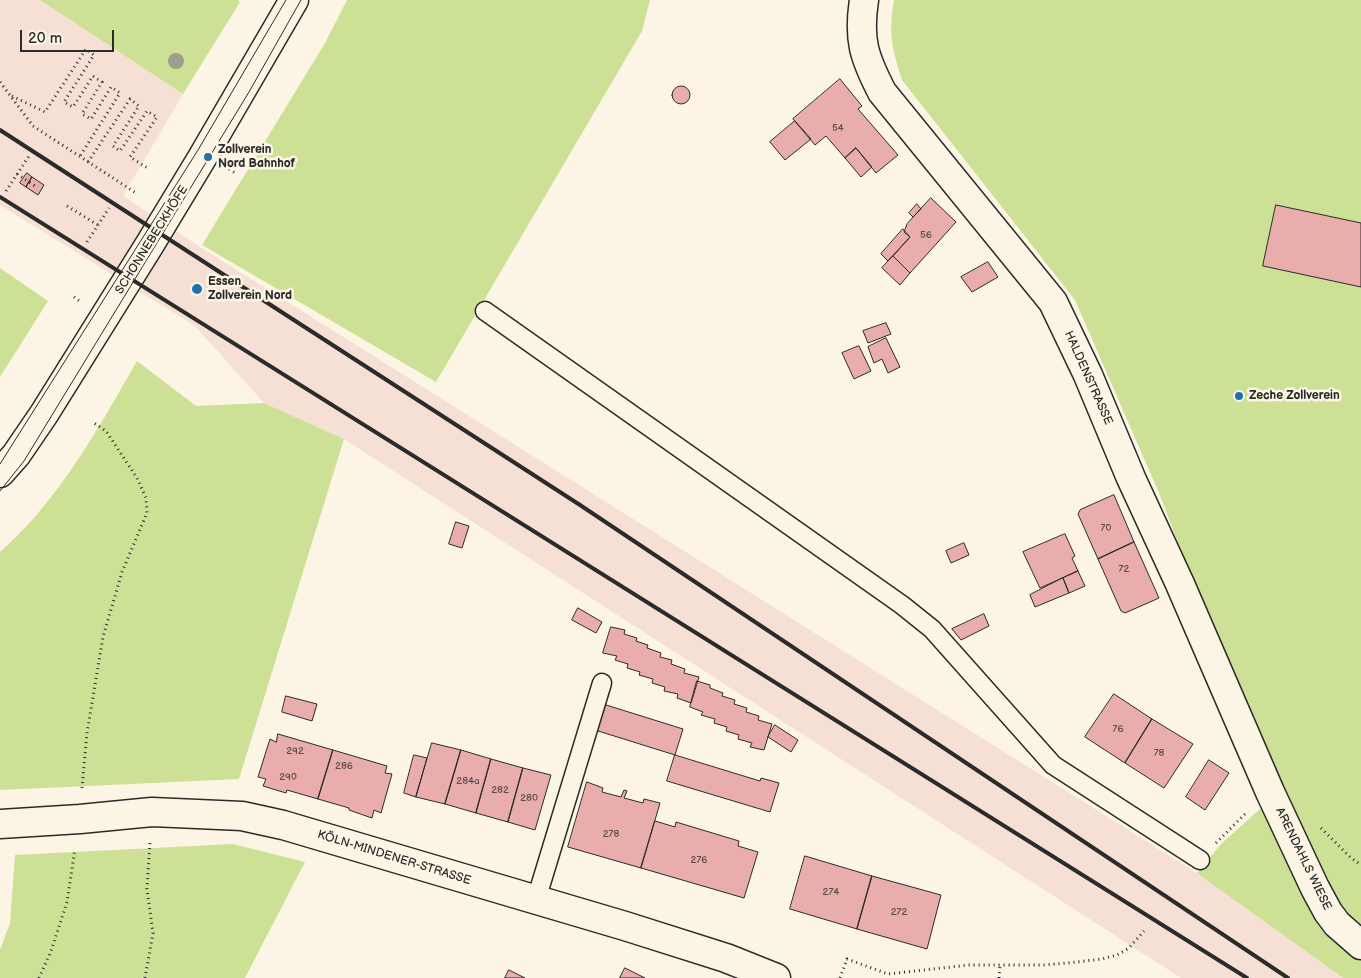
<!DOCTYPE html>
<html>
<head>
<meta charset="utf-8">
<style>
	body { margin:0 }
	#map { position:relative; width:1361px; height:978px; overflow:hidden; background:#fcf5e5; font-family:"Balsamiq Sans",sans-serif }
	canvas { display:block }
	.scale { position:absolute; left:20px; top:30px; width:94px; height:22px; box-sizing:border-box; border:2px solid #2b2b2b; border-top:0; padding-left:6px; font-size:15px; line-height:18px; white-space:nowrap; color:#2b2b2b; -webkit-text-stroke:4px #fcf5e5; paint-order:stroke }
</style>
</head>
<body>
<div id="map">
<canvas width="1361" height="978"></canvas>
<div class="scale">20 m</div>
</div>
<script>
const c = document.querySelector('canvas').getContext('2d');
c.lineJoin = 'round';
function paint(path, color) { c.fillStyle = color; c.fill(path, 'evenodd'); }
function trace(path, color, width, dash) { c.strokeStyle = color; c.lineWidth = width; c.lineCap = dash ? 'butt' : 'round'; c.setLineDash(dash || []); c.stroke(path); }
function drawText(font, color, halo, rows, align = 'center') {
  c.font = font + ' "Balsamiq Sans",sans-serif'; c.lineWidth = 5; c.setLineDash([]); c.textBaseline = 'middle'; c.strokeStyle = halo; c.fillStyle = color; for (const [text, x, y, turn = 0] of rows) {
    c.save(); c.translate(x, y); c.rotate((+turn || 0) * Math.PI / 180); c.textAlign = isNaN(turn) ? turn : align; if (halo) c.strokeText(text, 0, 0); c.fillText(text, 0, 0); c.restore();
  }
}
const built = new Path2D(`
	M 0,0 L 40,0 L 183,94 L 123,196 L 200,247 L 1197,873 L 1343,978 L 1181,978 L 344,439 L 264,403 L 195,326 L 0,205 Z`);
const green = new Path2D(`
	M 40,0 L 238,0 L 240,2 L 183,94 Z
	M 347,0 L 650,0 L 642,31 L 436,382 L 202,245 L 325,43 Z
	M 894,0 L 1361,0 L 1361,978 L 1343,978 L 1197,873 L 1221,844 L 1269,801 L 1271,785 L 1159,493 L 1075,300 L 902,80 C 892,47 888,35 894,0 Z
	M 0,268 L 48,301 L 0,377 Z
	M 137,361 L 196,406 L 264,403 L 344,439 L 239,779 L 0,790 L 0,552 C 59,500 98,429 137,361 Z
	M 233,844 L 305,862 L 245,978 L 0,978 L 0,950 L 10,923 L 15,855 Z`);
const building = new Path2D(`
	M 840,79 L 862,106 L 858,109 L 898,155 L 876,173 L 856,148 L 845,158 L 826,136 L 815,145 L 793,119 Z
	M672 95a9 9 0 1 1 18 0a9 9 0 1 1-18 0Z
	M 795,121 L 811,139 L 785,160 L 770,142 Z
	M 856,148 L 872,167 L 861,177 L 845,158 Z
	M 27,173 L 32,177 L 26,187 L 20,183 Z
	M 32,177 L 44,185 L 38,195 L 26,187 Z
	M 931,198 L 956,222 L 910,273 L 893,256 L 910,237 L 904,232 L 907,224 Z
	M 917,204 L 921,209 L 913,217 L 909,213 Z
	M 1276,205 L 1361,223 L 1361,287 L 1263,266 Z
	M 903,229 L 910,237 L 888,261 L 881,254 Z
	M 893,256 L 910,273 L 900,285 L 882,268 Z
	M 988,262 L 998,277 L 972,292 L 961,277 Z
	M 886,323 L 891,334 L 868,343 L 863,331 Z
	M 886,338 L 900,367 L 888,373 L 882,359 L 874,363 L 868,347 Z
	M 859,346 L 871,371 L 854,379 L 842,353 Z
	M 1114,495 L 1134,542 L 1098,559 L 1078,514 L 1080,510 Z
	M 456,522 L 469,526 L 462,548 L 449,544 Z
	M 1065,534 L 1075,556 L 1072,558 L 1078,571 L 1040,588 L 1023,552 Z
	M 1134,542 L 1159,598 L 1125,613 L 1121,611 L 1098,559 Z
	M 964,543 L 969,555 L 951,563 L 946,551 Z
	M 1078,571 L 1085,586 L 1069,593 L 1063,578 Z
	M 1063,578 L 1069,593 L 1035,607 L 1030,595 Z
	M 578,608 L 602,622 L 596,633 L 572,620 Z
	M 984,614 L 989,626 L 961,640 L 952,629 Z
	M 611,627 L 625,630 L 624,634 L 637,638 L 636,641 L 648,645 L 647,648 L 661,653 L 660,657 L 672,660 L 671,664 L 685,669 L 684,673 L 699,677 L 691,703 L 677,698 L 678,694 L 664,691 L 665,687 L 652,683 L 653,679 L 639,675 L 640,672 L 627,668 L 628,664 L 615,660 L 617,656 L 603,653 Z
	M 697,681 L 710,685 L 710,688 L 723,693 L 722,696 L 735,700 L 734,704 L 747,708 L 746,712 L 759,716 L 758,720 L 772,724 L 764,750 L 750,747 L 752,743 L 738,739 L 739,735 L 726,731 L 727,727 L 714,723 L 715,719 L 701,715 L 703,712 L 690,707 Z
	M 1114,694 L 1152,719 L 1125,763 L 1085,737 Z
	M 286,696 L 317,704 L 312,721 L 282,712 Z
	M 603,704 L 683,729 L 675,755 L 595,730 Z
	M 1152,719 L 1193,744 L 1164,788 L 1125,763 Z
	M 775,725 L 798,740 L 791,752 L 768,737 Z
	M 278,734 L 333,750 L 318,799 L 287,790 L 286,793 L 263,786 L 266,779 L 258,777 L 270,739 L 276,742 Z
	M 432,743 L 461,750 L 445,804 L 416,797 Z
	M 333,750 L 387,766 L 385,773 L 392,774 L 381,813 L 374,810 L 372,818 L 369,817 L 349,810 L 349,808 L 318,799 Z
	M 461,750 L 491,759 L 476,813 L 445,804 Z
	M 414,755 L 427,758 L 416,797 L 404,793 Z
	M 675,755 L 760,781 L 761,778 L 779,783 L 770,812 L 667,781 Z
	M 491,759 L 523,768 L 508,822 L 476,813 Z
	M 1209,760 L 1229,773 L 1205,810 L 1186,797 Z
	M 523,768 L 551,775 L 535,830 L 508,822 Z
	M 587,782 L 603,788 L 602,792 L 621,797 L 624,790 L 627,791 L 624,798 L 643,803 L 644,799 L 660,803 L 641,868 L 568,847 Z
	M 655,821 L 675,827 L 676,822 L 739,841 L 738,846 L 758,852 L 744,898 L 641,868 Z
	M 805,856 L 872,876 L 857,929 L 790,909 Z
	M 872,876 L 941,895 L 927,949 L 857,929 Z
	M 625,968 L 645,978 L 620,978 Z
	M 509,970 L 525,978 L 505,978 Z`);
const path = new Path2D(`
	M 0,82 L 33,126 L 136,193
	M 12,96 L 45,112 L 86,49 L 94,55 L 64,102 L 73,107 L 93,76 L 102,82 L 82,114 L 91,119 L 111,87 L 120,93 L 80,156
	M 88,162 L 130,99 L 139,106 L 113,146 L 120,151 L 147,111 L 157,117 L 130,157 L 149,169
	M 229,169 L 237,174
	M 17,174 L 35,186
	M 6,191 L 29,156
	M 67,206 L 98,225
	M 87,242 L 109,208
	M 74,297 L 81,302
	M 82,788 L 87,733 L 103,637 L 122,572 L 147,513 L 146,498 L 137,478 L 106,431 L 94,423
	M 1321,828 L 1350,857 L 1361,865
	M 1216,843 L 1247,812
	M 39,978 L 51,951 L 67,902 L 75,849
	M 145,978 L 153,933 L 147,889 L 150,842
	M 840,978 L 847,959 L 888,974 L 969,965 L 1043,965 L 1068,963 L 1102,959 L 1117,955 L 1129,948 L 1144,931
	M 999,978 L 1000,965`);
const lane = new Path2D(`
	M 485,311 L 902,605 L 932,629 L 1053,765 L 1200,860
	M 536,900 L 602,683`);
const street = new Path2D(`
	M 864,0 C 858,40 864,57 882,92 L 1053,302 L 1088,375 L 1131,478 L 1180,584 L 1270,792 L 1315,888 L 1328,912 L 1337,924 L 1361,945`);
const secondary = new Path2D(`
	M 0,473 L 16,455 L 44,414 L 150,244 L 202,158 L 294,0
	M 0,824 L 80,819 L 152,812 L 242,816 L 283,825 L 625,926 L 726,958 L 776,978`);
const tram = new Path2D(`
	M 0,464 L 198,150 L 286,0
	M 0,491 L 24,461 L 249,92 L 301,0`);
const rail = new Path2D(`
	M 0,130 L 580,505 L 1288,978
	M 0,197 L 1247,978`);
const trees = [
	[176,61]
];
const markers = [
	[208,157,5,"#1f6fb2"],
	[197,289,6,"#1f6fb2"],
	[1239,396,5,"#1f6fb2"]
];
const numberNames = [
	["54",838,128],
	["56",926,235],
	["70",1106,528],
	["72",1124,569],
	["76",1118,729],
	["292",295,751],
	["78",1159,753],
	["286",344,766],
	["290",288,777],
	["284a",468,781],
	["282",500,790],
	["280",529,798],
	["278",611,834],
	["276",699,860],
	["274",831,892],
	["272",899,912]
];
const poiNames = [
	["Zollverein",218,150],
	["Nord Bahnhof",218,164],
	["Essen",208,282],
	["Zollverein Nord",208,296],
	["Zeche Zollverein",1249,396]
];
const streetNames = [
	["SCHONNEBECKHÖFE",152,240,-58],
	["HALDENSTRASSE",1088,378,66],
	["KÖLN-MINDENER-STRASSE",394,858,17],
	["ARENDAHLS WIESE",1303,859,64]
];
paint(built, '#f6dfd4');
paint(green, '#cce196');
paint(building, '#e9adab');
trace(building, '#2b2b2b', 1);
trace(lane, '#2b2b2b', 21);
trace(street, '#2b2b2b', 31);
trace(secondary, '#2b2b2b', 31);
trace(path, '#2b2b2b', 3, [1, 4]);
trace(lane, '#fcf5e5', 18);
trace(street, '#fcf5e5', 28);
trace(secondary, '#fcf5e5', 28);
trace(tram, '#2b2b2b', 1);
trace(rail, '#2b2b2b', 4);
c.fillStyle = '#9f9f8e';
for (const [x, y] of trees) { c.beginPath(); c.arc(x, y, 8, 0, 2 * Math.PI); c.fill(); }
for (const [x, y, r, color] of markers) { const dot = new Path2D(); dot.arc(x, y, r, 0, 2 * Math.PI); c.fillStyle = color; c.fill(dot); trace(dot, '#fcf5e5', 2); }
drawText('10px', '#5a4c4b', null, numberNames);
drawText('bold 12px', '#2b2b2b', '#fcf5e5', poiNames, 'left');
drawText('12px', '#2b2b2b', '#fcf5e5', streetNames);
</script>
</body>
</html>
